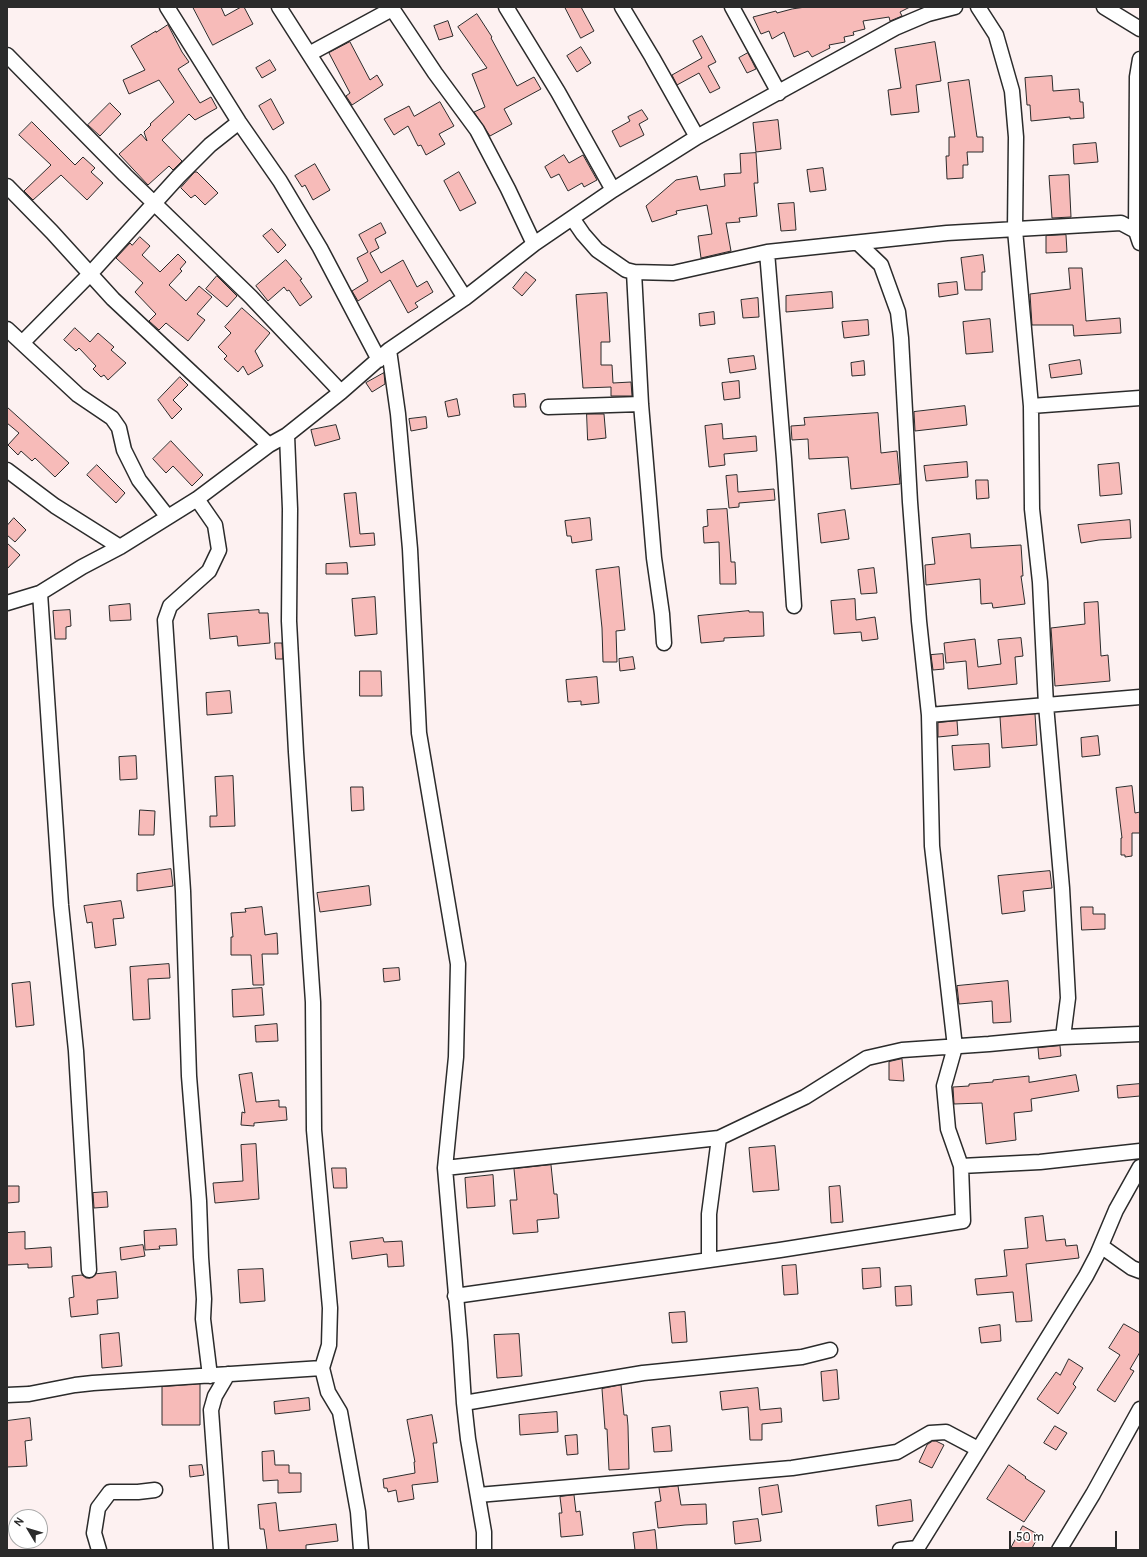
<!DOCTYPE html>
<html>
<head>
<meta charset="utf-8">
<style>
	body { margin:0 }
	#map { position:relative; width:1147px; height:1557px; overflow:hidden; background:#fdf1f1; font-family:Pangolin,sans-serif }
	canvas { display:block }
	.frame { position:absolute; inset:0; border:8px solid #2b2b2b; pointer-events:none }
	.north { position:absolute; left:8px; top:1509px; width:40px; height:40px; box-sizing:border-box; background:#fff; border:1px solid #aaa; border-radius:50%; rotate:308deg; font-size:11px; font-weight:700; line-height:16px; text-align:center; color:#2b2b2b }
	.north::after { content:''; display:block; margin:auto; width:14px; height:18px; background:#2b2b2b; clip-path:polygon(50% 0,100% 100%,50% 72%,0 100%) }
	.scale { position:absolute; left:1009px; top:1531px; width:108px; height:18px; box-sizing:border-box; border:2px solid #2b2b2b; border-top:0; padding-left:5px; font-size:12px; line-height:14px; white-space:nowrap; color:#2b2b2b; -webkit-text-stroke:3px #fff; paint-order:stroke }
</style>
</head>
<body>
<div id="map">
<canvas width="1147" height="1557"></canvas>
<div class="frame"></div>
<div class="north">N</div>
<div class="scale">50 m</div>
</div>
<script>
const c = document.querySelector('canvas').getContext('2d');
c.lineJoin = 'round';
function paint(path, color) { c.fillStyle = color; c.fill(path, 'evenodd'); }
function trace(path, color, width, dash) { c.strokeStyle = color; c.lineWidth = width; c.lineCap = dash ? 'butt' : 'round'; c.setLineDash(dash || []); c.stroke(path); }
const building = new Path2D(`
	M 193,7 L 221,7 L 225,16 L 241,7 L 244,7 L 253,24 L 213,45 Z
	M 565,7 L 581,7 L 594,31 L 581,38 Z
	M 806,7 L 910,7 L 900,12 L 902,16 L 890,21 L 889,17 L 863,21 L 865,29 L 853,32 L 854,35 L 844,37 L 845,42 L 829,45 L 830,48 L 812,57 L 808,51 L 794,57 L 784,32 L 772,39 L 769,31 L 761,34 L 753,17 L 776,11 L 777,13 L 792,9 Z
	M 477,14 L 492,37 L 491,38 L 517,86 L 534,77 L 541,89 L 504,109 L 512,124 L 490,136 L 474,112 L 485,107 L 472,74 L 487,68 L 458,27 Z
	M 448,21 L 453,36 L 439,40 L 434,26 Z
	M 168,25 L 182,52 L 189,62 L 178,69 L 200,103 L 211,97 L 217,108 L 195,120 L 189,114 L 162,140 L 182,161 L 173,170 L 169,166 L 148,185 L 119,154 L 141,134 L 147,141 L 144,132 L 151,125 L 150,124 L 174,102 L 159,80 L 129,94 L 123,80 L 145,70 L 131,46 L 156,31 L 156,32 Z
	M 702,36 L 716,62 L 708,66 L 720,88 L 710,93 L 699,73 L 677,85 L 672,75 L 702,58 L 693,41 Z
	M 350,42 L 370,80 L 377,75 L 383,85 L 352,105 L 346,96 L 350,93 L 329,53 Z
	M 935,42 L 941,81 L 916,85 L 919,112 L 891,115 L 888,90 L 901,88 L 895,49 Z
	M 581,47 L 591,63 L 577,72 L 567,56 Z
	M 748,53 L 756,69 L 747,73 L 739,58 Z
	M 270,60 L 276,70 L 262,78 L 256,68 Z
	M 1052,76 L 1053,91 L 1079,89 L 1080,102 L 1083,102 L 1084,118 L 1070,119 L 1070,117 L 1031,121 L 1030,105 L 1027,105 L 1025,78 Z
	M 969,80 L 977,137 L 983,137 L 983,152 L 967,152 L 968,165 L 963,165 L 963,178 L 947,179 L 946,156 L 949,156 L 949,137 L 955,137 L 948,83 Z
	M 271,99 L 284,123 L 273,130 L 259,106 Z
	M 440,102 L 454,126 L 439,134 L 445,144 L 426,155 L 421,145 L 418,146 L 408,126 L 394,135 L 384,119 L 409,106 L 414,116 Z
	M 110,103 L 121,114 L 100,136 L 88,125 Z
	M 642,110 L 648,119 L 639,124 L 644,135 L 620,147 L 612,131 L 630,121 L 628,117 Z
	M 778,120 L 781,149 L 756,152 L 753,123 Z
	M 32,122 L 75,165 L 83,157 L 95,168 L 91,172 L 103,183 L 87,200 L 61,175 L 33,200 L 24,191 L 51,165 L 19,135 Z
	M 1096,143 L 1098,162 L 1074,164 L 1073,145 Z
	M 756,153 L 758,183 L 754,183 L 757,216 L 739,218 L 740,222 L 726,223 L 731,251 L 701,258 L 698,236 L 712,234 L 707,205 L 676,211 L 677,214 L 652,222 L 646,206 L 676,180 L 697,176 L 700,190 L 725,186 L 724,174 L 741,173 L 740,154 Z
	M 564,155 L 569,163 L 583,155 L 597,180 L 584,187 L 582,183 L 568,191 L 559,174 L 551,178 L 545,167 Z
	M 315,164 L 330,190 L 313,200 L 305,185 L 302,187 L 295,176 Z
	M 823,168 L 826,190 L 810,192 L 807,170 Z
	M 195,172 L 197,172 L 218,193 L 205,205 L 195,195 L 191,198 L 181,188 Z
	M 459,172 L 476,203 L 460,211 L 444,181 Z
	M 1069,175 L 1071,217 L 1052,218 L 1049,176 Z
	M 794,203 L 796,230 L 781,231 L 778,204 Z
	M 381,223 L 386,233 L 375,239 L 379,248 L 370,253 L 381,273 L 403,260 L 417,287 L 427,281 L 433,292 L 415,303 L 418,307 L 408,313 L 390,280 L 358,301 L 352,291 L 368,281 L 357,258 L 368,252 L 359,235 Z
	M 272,229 L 286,245 L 278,253 L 263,236 Z
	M 1066,235 L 1067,252 L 1046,253 L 1046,236 Z
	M 140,237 L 150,246 L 142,255 L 160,272 L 178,254 L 186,262 L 180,269 L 182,271 L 169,285 L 186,301 L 199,286 L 212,297 L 197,314 L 205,320 L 188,341 L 166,323 L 159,330 L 149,321 L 156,314 L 135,292 L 143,283 L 116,258 L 130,243 L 132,245 Z
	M 983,255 L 985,272 L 982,272 L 982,290 L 965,290 L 961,258 Z
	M 286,260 L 302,279 L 300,280 L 312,297 L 300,306 L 289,290 L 287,291 L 284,287 L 268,301 L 256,286 Z
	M 1069,268 L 1082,268 L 1086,321 L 1120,318 L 1121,333 L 1074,336 L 1073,325 L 1032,325 L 1030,294 L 1070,289 Z
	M 526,272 L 536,280 L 522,296 L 513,288 Z
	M 217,276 L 237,296 L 227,307 L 206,289 Z
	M 957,282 L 958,294 L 939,297 L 938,284 Z
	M 832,292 L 833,308 L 786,312 L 786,296 Z
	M 607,293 L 610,342 L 601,342 L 601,365 L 612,365 L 613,383 L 631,382 L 632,396 L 611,396 L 611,387 L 583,388 L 576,295 Z
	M 758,298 L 759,317 L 743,318 L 741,300 Z
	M 242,308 L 270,333 L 255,351 L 263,366 L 248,375 L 243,366 L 238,372 L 224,359 L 227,356 L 218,347 L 231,333 L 225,327 Z
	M 714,312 L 715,324 L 700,326 L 699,314 Z
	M 990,319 L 993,352 L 966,354 L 963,322 Z
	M 868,320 L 869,335 L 844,338 L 842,322 Z
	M 75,328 L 90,342 L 98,333 L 114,347 L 111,350 L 126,363 L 108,380 L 104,375 L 101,377 L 93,369 L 96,366 L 79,348 L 76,351 L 64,340 Z
	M 754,356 L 756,369 L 730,373 L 728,359 Z
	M 1080,360 L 1082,374 L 1051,378 L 1049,365 Z
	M 864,361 L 865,375 L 852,376 L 851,363 Z
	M 384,373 L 385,384 L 372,392 L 366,383 Z
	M 180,377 L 188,385 L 173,400 L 182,409 L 172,419 L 158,400 Z
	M 739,381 L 740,398 L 724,400 L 722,383 Z
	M 525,394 L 526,407 L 514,407 L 513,395 Z
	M 457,399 L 460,415 L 448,417 L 445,402 Z
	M 965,406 L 967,425 L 915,431 L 914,412 Z
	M 7,407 L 69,463 L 55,477 L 35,458 L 32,461 L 21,451 L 18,455 L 8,445 L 19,433 L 7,423 Z
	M 878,413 L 881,453 L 897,451 L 900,484 L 851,489 L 848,457 L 809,459 L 808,439 L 792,440 L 791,426 L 805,425 L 804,418 Z
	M 587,414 L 604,414 L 606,438 L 588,440 Z
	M 426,417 L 427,428 L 411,431 L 409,419 Z
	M 722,424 L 723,439 L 756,436 L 757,451 L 724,454 L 725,465 L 709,467 L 705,426 Z
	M 336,425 L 340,439 L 315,446 L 311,430 Z
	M 171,441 L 203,475 L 192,486 L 173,466 L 166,473 L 153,459 Z
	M 967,462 L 968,477 L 926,481 L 924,466 Z
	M 1119,463 L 1122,494 L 1100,496 L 1098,465 Z
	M 97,465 L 125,493 L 116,503 L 87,475 Z
	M 737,475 L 738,492 L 774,489 L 775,500 L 739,503 L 739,507 L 729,508 L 726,476 Z
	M 976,480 L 988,480 L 989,498 L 977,499 Z
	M 356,493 L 360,534 L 374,533 L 375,545 L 350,547 L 344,494 Z
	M 727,509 L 731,562 L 735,562 L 736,584 L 720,584 L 719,542 L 704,543 L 703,527 L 708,526 L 707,510 Z
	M 845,510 L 849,539 L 821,543 L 818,514 Z
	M 14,518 L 26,530 L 15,542 L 7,535 L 7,526 Z
	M 590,518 L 592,540 L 572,543 L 571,536 L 567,536 L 565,521 Z
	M 1130,520 L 1131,538 L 1099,540 L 1081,543 L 1078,525 Z
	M 970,534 L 971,548 L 1021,545 L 1023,576 L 1021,576 L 1025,604 L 993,608 L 992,603 L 981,604 L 980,579 L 926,585 L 925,565 L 935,564 L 932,538 Z
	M 7,543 L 20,555 L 7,569 Z
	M 347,563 L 348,574 L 326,574 L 326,564 Z
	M 619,567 L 625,630 L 616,631 L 617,662 L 603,662 L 602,628 L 596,570 Z
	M 874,568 L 877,593 L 861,594 L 858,570 Z
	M 375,597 L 377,634 L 355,636 L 352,599 Z
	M 855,599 L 856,620 L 875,617 L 878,639 L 862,641 L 861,632 L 834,634 L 831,601 Z
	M 1098,602 L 1101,656 L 1108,655 L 1110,681 L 1055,686 L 1051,628 L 1085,624 L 1084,603 Z
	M 130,604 L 131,620 L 110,621 L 109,606 Z
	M 70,610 L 71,626 L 66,627 L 66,639 L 55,639 L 53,611 Z
	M 259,610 L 259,613 L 268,613 L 270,643 L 238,646 L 237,636 L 210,639 L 208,614 Z
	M 749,611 L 749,612 L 763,612 L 764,636 L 724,638 L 724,641 L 701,643 L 698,616 Z
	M 1021,638 L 1023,656 L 1015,657 L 1017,684 L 968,689 L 966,661 L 946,663 L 944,643 L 975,639 L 978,667 L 1001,664 L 998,640 Z
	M 275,643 L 282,643 L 283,659 L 276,659 Z
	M 943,654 L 944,669 L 933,670 L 931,655 Z
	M 633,657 L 635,669 L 620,671 L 619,659 Z
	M 360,671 L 381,671 L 382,696 L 360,696 Z
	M 597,677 L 599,703 L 581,705 L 581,701 L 568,702 L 566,680 Z
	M 230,691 L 232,713 L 207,715 L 206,693 Z
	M 1035,714 L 1037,745 L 1002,748 L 1000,717 Z
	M 957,721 L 958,735 L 938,737 L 938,723 Z
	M 1098,736 L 1100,755 L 1082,757 L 1081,738 Z
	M 989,744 L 990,767 L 954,770 L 952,746 Z
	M 136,756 L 137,779 L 120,780 L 119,757 Z
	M 233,776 L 235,826 L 210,827 L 210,816 L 217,816 L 215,777 Z
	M 1132,786 L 1135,813 L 1140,812 L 1140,833 L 1132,833 L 1132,856 L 1125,857 L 1125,855 L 1121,855 L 1121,838 L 1122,838 L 1116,788 Z
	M 351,787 L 363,787 L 364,810 L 352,811 Z
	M 140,810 L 155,811 L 154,835 L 139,835 Z
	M 171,869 L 173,886 L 137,891 L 137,874 Z
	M 1050,871 L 1052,888 L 1023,891 L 1025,911 L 1002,914 L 998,876 Z
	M 369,886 L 371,905 L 320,912 L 317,893 Z
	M 121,901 L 124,918 L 113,919 L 116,945 L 95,948 L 92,922 L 87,923 L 84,906 Z
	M 262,907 L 265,935 L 277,933 L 278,954 L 262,954 L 264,985 L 253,985 L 251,955 L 231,955 L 231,937 L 233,937 L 231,913 L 246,912 L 245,909 Z
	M 1081,907 L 1093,907 L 1093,914 L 1105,914 L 1105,929 L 1082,930 Z
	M 169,964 L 170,978 L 148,979 L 150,1019 L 133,1020 L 130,967 Z
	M 399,968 L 400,980 L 384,982 L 383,969 Z
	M 1008,981 L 1011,1022 L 993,1023 L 992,1001 L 959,1004 L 957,986 Z
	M 30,982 L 34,1025 L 16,1027 L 12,984 Z
	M 262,988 L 264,1015 L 233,1017 L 232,990 Z
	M 277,1024 L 278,1041 L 256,1042 L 255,1026 Z
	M 1060,1046 L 1061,1056 L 1039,1059 L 1038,1048 Z
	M 902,1059 L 904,1081 L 889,1080 L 889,1062 Z
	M 252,1073 L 256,1102 L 279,1100 L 279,1107 L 286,1107 L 287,1120 L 254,1123 L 254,1126 L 241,1125 L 242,1112 L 245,1113 L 239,1075 Z
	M 1076,1075 L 1079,1091 L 1031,1099 L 1032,1111 L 1014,1113 L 1016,1140 L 986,1144 L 982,1103 L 954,1104 L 953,1087 L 969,1086 L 969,1084 L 993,1082 L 993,1080 L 1029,1076 L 1029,1082 Z
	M 1140,1084 L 1140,1096 L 1118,1098 L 1117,1086 Z
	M 256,1144 L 259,1199 L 215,1203 L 213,1183 L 243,1181 L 241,1145 Z
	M 775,1146 L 779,1190 L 753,1192 L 749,1148 Z
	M 551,1165 L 554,1194 L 557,1194 L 559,1218 L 537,1220 L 538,1232 L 513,1234 L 510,1200 L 517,1200 L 514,1169 Z
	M 332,1168 L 346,1168 L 347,1188 L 334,1188 Z
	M 493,1175 L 495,1206 L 467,1208 L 465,1178 Z
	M 7,1186 L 19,1186 L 19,1202 L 7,1203 Z
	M 840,1186 L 843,1222 L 831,1223 L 829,1187 Z
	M 107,1192 L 108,1207 L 94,1208 L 93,1193 Z
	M 1043,1216 L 1046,1241 L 1065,1239 L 1066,1246 L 1077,1245 L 1079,1258 L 1026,1264 L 1032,1321 L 1016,1322 L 1013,1292 L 977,1295 L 975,1279 L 1007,1276 L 1004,1250 L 1028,1248 L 1025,1218 Z
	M 176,1229 L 177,1245 L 159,1246 L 160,1249 L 145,1250 L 144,1231 Z
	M 25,1232 L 25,1249 L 51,1247 L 52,1267 L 28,1268 L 28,1264 L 7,1265 L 7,1233 Z
	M 383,1238 L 384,1242 L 402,1241 L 404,1266 L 388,1267 L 387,1254 L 352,1259 L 350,1242 Z
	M 143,1245 L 145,1256 L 121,1260 L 120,1248 Z
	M 796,1265 L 798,1294 L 784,1295 L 782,1266 Z
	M 880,1268 L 881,1287 L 863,1289 L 862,1269 Z
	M 263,1269 L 265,1301 L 240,1303 L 238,1270 Z
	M 116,1272 L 118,1298 L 97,1300 L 98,1314 L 71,1317 L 69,1298 L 74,1297 L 72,1276 L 82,1275 L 86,1278 L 90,1278 L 96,1274 Z
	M 911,1286 L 912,1305 L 896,1306 L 895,1287 Z
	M 685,1312 L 687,1342 L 672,1343 L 669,1313 Z
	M 1124,1324 L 1140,1333 L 1140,1352 L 1130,1369 L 1134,1371 L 1115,1402 L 1097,1390 L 1120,1355 L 1109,1348 Z
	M 1000,1325 L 1001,1341 L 981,1343 L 979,1328 Z
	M 119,1333 L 122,1366 L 102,1368 L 100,1335 Z
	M 519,1334 L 522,1376 L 497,1378 L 494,1335 Z
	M 1069,1359 L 1083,1368 L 1073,1384 L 1076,1387 L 1058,1414 L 1037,1399 L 1056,1372 L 1060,1375 Z
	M 837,1370 L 839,1399 L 823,1401 L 821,1372 Z
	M 200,1384 L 200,1425 L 162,1425 L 162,1387 Z
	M 621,1385 L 624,1415 L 627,1415 L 628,1426 L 629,1469 L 609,1470 L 607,1429 L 605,1429 L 602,1389 Z
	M 758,1388 L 760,1410 L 781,1408 L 782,1422 L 762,1424 L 762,1440 L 750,1440 L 748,1407 L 722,1410 L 720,1392 Z
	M 309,1398 L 310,1410 L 275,1414 L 274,1402 Z
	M 557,1412 L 558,1432 L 520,1435 L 519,1415 Z
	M 432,1415 L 437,1443 L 433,1443 L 438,1482 L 412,1485 L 414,1499 L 398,1502 L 396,1490 L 388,1492 L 387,1488 L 384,1488 L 383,1479 L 415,1473 L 414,1462 L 415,1462 L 407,1420 Z
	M 30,1418 L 32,1440 L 25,1441 L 27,1466 L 7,1467 L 7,1421 Z
	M 670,1426 L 672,1451 L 654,1452 L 652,1428 Z
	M 1055,1426 L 1067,1433 L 1056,1450 L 1044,1443 Z
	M 577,1435 L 578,1454 L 567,1455 L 565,1436 Z
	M 933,1441 L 936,1441 L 944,1445 L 932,1468 L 919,1462 L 927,1445 Z
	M 274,1451 L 275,1465 L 289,1465 L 289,1473 L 301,1473 L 301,1492 L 278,1493 L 278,1480 L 263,1481 L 262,1452 Z
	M 202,1465 L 204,1475 L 190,1477 L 189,1466 Z
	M 1009,1465 L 1026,1477 L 1025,1478 L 1045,1491 L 1024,1522 L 987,1499 Z
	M 778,1485 L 782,1512 L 762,1515 L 759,1488 Z
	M 678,1486 L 681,1505 L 706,1504 L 707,1524 L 685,1525 L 658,1528 L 655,1502 L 661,1501 L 659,1488 Z
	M 574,1495 L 576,1512 L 580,1511 L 583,1535 L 561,1537 L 559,1513 L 562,1513 L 560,1497 Z
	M 911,1500 L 913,1521 L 878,1526 L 876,1506 Z
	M 276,1503 L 279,1531 L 336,1524 L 338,1541 L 306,1545 L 306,1550 L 267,1550 L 264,1529 L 260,1529 L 258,1505 Z
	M 758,1519 L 761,1541 L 735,1544 L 733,1522 Z
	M 1023,1526 L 1039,1535 L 1031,1550 L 1010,1550 Z
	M 655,1530 L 657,1550 L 635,1550 L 633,1533 Z`);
const minor = new Path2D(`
	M 167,7 L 239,122 L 280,181 L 320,248 L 379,360
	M 279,7 L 465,298
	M 391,7 L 435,73 L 477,130 L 508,189 L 534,244
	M 506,7 L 558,92 L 613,190
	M 622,7 L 652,57 L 697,137
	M 732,7 L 779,93
	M 978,7 L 996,35 L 1012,91 L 1016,137 L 1015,230 L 1031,406 L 1032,509 L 1040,582 L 1046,705 L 1062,888 L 1068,998 L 1063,1037
	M 1104,7 L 1140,29
	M 309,54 L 392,9
	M 7,55 L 125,175 L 251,297 L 341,392
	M 7,186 L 52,232 L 113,299 L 269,445
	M 572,218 L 583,234 L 597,250 L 626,270 L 634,272 L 673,273 L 767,252 L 947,233 L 1121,223 L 1136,231 L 1140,243
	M 1136,231 L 1137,77 L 1140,59
	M 767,252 L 784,459 L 794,606
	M 634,272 L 641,404 L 654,558 L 662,614 L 664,643
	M 7,329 L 78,395 L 112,418 L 119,428 L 124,450 L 139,480 L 167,516
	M 22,343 L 90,274 L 178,177 L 210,145 L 239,122
	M 389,350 L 398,414 L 410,549 L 419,733 L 458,964 L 456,1057 L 445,1168 L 460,1341 L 464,1403 L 468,1439 L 484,1532 L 484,1550
	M 1031,406 L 1140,398
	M 548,407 L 641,404
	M 287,435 L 290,509 L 289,621 L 296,752 L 313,1002 L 314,1130 L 330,1308 L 329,1345 L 322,1368 L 328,1392 L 340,1412 L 358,1512 L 361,1550
	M 7,470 L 55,506 L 120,547
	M 197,499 L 215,525 L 219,550 L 209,571 L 170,606 L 165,620 L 183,891 L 189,1076 L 199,1201 L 201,1257 L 204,1299 L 203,1319 L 210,1376
	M 40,593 L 61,905 L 76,1051 L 89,1270
	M 7,603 L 40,593 L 82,567 L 120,547 L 197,499 L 269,445 L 287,435 L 341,392 L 389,350 L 465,298 L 534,244 L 613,190 L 697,137 L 895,28 L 928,14 L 955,7
	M 929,715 L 1140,697
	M 961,1166 L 1040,1162 L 1140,1151
	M 445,1168 L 719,1138 L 805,1097 L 867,1058 L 902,1050 L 989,1044 L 1063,1037 L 1140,1034
	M 1101,1246 L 1132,1268 L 1140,1271
	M 709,1260 L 709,1214 L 719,1138
	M 455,1296 L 780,1250 L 963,1221 L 961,1166 L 948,1129 L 944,1086 L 955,1047 L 932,846 L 929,715 L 919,621 L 910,502 L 901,338 L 898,312 L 881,265 L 859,244
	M 7,1395 L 29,1394 L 75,1385 L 93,1383 L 322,1368
	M 464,1403 L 643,1373 L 802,1357 L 830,1350
	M 478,1495 L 792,1468 L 897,1452 L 930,1433 L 946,1432 L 978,1449
	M 99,1550 L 94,1533 L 98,1508 L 110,1492 L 138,1492 L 155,1490
	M 221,1550 L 211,1410 L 215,1396 L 228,1374
	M 900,1550 L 917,1548
	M 916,1550 L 1086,1276 L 1097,1255 L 1116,1210 L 1140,1167
	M 1059,1550 L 1093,1494 L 1140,1409`);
paint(building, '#f7bbb9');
trace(building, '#2b2b2b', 1);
trace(minor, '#2b2b2b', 17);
trace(minor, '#fff', 14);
</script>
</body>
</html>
